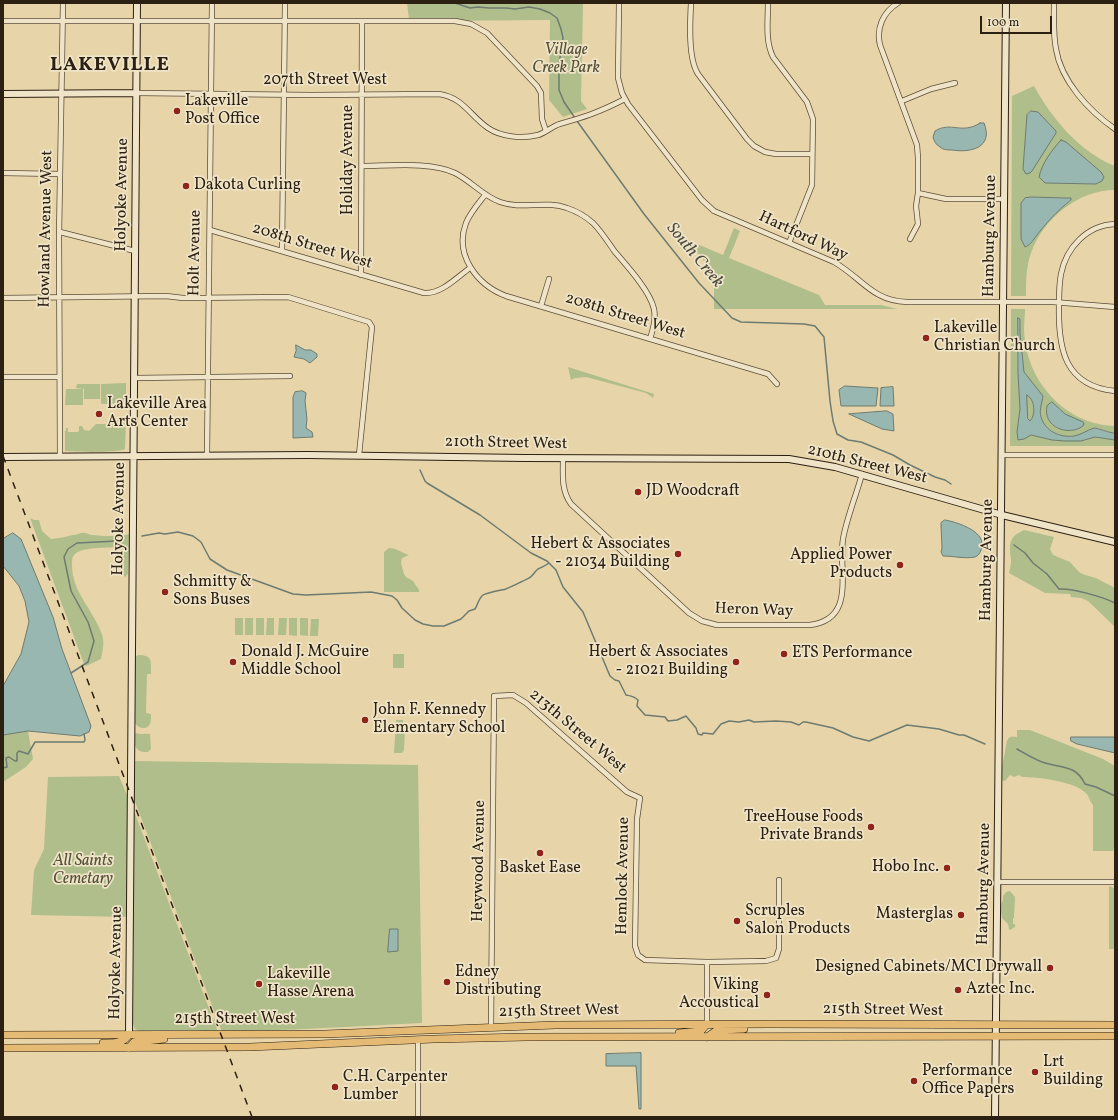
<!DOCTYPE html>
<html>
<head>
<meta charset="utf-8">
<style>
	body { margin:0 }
	#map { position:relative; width:1118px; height:1120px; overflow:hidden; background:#e7d5a9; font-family:Vollkorn,serif }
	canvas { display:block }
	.frame { position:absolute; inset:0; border:4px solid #2c2012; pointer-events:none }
	.scale { position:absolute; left:980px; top:16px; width:72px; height:18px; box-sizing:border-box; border:2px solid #2c2012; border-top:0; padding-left:5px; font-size:12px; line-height:14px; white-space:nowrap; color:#2c2012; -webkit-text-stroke:3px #efe4c7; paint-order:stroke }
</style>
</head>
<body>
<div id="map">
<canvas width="1118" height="1120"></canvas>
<div class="frame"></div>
<div class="scale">100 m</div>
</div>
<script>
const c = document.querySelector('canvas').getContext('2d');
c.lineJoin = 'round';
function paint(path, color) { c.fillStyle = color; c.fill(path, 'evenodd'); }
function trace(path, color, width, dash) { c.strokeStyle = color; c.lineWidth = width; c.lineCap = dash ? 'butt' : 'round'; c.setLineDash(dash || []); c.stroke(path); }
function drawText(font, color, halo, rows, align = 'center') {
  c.font = font + ' Vollkorn,serif'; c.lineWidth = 3.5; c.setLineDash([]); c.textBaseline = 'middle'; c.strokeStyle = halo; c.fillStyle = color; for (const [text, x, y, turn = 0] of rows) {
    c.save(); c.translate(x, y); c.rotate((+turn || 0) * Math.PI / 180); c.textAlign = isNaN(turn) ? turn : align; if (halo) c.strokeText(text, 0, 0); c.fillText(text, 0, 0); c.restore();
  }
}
const green = new Path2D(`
	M 407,3 L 583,3 L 581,101 L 587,109 L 563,117 L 549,100 L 550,20 L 430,21 L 409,19 Z
	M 1034,86 C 1052,119 1080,152 1115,166 L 1115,190 C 1078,190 1043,219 1031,253 C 1026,267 1026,282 1026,296 L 1011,296 L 1012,96 ZM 1031,111 L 1056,133 L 1023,169 L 1027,115 ZM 1066,142 L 1103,175 L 1096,184 L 1045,183 L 1042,181 ZM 1031,197 L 1071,198 L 1071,201 C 1054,210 1041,229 1030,244 L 1025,247 L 1021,239 Z
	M 734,228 L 740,231 L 729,258 L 819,295 L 825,305 L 881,305 L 897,309 L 714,309 L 714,274 L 688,240 L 723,255 Z
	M 1011,309 L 1025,309 C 1025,319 1023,330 1025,340 C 1030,385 1068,425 1115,426 L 1115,433 C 1108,433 1103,429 1097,428 C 1091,428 1087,432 1082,434 C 1068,440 1049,435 1042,420 C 1040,414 1040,404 1042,398 L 1024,372 L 1020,333 L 1020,319 L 1017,320 L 1018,373 L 1020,409 L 1017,437 L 1024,439 L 1031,435 L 1052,440 L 1065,441 L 1081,441 L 1095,437 L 1115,440 L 1115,446 L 1010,446 ZM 1052,403 L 1082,427 C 1066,436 1042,427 1047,406 Z
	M 568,367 L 654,394 L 653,398 L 646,393 L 586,377 L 575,378 L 571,380 Z
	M 126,383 L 126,404 L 125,410 L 117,410 L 117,407 L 114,404 L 102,404 L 101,403 L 101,384 Z
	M 77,384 L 100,384 L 100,399 L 84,399 L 84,389 L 76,388 Z
	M 66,389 L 83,389 L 83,405 L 65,405 Z
	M 1029,395 C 1035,401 1034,411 1032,419 L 1030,421 L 1028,419 L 1026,399 L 1027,396 Z
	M 117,418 L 125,418 L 126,419 L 125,449 C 117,453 75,452 65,451 L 65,431 L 66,431 L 66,428 L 68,428 L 68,432 L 77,432 L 79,431 L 79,426 L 82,426 L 84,430 L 89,431 L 96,424 L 114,424 L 117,421 Z
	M 30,518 L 34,520 L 39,520 L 42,531 L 51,539 C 59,538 66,537 73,535 C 76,535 80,533 82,533 C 85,532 89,535 92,535 C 101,536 121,537 129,534 L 128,574 L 125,577 L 121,574 L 121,551 L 117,547 C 107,548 82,547 75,554 C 72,556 72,561 72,565 C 72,592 92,608 101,632 C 105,641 103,649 101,659 L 86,666 L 84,664 Z
	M 1024,530 L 1054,537 L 1050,549 L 1053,555 L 1070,562 L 1079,572 L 1085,575 L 1096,578 L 1115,588 L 1115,627 L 1088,601 L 1081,598 L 1071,597 L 1070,594 L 1045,593 L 1009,573 C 1010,569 1011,565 1011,561 C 1011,554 1008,546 1012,539 C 1014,535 1020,532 1024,530 Z
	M 389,548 C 397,548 402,553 409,555 L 402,558 L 401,563 L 404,574 L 406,577 L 413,581 L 419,590 L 419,592 L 384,592 L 384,552 Z
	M 235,618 L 243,618 L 243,635 L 235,635 Z
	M 245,618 L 253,618 L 253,635 L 245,635 Z
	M 256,618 L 264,618 L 264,635 L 256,635 Z
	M 267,618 L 274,618 L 274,635 L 266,635 Z
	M 279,618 L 287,618 L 286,635 L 278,635 Z
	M 289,618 L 297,618 L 297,636 L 289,635 Z
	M 300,618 L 308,618 L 308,636 L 300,635 Z
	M 311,619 L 319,619 L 318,636 L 310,636 Z
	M 393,654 L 404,654 L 404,668 L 393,668 Z
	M 138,655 C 153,655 151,661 151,674 L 147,674 L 146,713 L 151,714 C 151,717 151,722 150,724 C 146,731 138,728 135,723 L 135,657 Z
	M 396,720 L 403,720 L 403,725 L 405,728 L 404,750 L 402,753 L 394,753 Z
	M 1017,730 L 1030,730 L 1103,759 L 1115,766 L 1115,845 L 1113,851 L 1093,851 L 1093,805 C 1090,802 1089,797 1087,794 C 1075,781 1037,777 1022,777 L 1019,775 L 1014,777 L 1010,775 L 1005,781 L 1002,780 L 1002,767 L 1007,741 C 1009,736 1012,736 1017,737 Z
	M 28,731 L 33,759 L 26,767 L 3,782 L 3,735 Z
	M 136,733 C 141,735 148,733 150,734 L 151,749 L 148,752 C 135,753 134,745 134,734 Z
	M 134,761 L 418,765 L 422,1023 L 306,1029 L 222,1032 L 134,799 Z
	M 119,776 L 127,795 L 127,917 L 31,915 L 34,870 L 44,849 L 48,777 Z
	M 134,811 L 218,1032 L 194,1030 L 139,1031 L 135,1029 L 133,1024 Z
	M 1109,886 L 1114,888 L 1115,895 L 1115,949 L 1109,949 Z
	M 1010,891 L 1015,897 L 1014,918 L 1013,918 L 1013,924 L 1015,924 L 1015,927 L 1010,930 L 1009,929 L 1008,924 L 1002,918 L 1000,906 L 1003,900 L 1003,896 L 1006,892 Z`);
const water = new Path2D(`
	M 1031,111 L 1038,112 L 1056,131 L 1056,133 L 1032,171 L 1030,173 L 1026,174 L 1023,169 L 1027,115 Z
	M 980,123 L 984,123 C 994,148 970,153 952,150 C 948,150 943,150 940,147 C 936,145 934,141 933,137 L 935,131 C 951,121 962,135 980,123 Z
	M 1061,140 L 1066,142 L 1101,172 L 1104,177 L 1102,181 L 1096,184 L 1045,183 L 1039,177 C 1042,163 1052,150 1061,140 Z
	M 1031,197 L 1066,198 L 1071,198 L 1071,200 C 1056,212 1046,223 1034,239 C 1032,242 1030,245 1025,247 L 1021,239 L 1021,203 L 1025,198 Z
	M 1018,318 L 1020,319 L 1020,333 L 1024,372 L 1043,396 C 1042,403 1039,410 1041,417 C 1045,431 1060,438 1074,436 C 1081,435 1087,430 1094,428 C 1099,428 1108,433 1115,433 L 1115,440 L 1095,437 L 1081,441 L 1065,441 L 1052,440 L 1031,435 L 1024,439 L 1018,440 L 1017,432 L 1020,409 L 1018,373 ZM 1027,395 C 1035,399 1036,415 1030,421 L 1028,419 Z
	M 296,345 L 305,350 L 311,350 L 317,354 L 317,357 L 310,363 L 304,359 L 294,357 L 296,351 Z
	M 845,386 L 878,388 L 876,406 L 841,406 L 839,390 Z
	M 893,387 L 894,406 L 880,406 L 881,388 Z
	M 303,391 L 306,393 L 305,401 L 307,419 L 306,428 L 312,432 L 313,437 L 293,438 L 293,397 L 295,392 Z
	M 1052,402 L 1065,414 L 1083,422 L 1084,424 L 1083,426 C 1068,437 1042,427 1047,406 Z
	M 887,411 L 893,414 L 894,431 L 882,429 L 849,414 Z
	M 945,520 C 957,522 989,532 981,550 C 980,553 978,556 975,557 C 965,559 953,556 943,556 L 941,552 L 942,548 L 941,525 L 941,523 Z
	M 13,533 L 21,539 L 53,617 L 62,649 L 91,726 L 89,732 L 80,736 L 28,731 L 3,735 L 3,686 L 21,654 L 29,622 L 25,601 L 19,586 L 3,566 L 3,539 Z
	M 1071,737 L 1115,737 L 1115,753 L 1077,744 L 1071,741 Z
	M 390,929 L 398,929 L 398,951 L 388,952 Z
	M 641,1053 L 641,1109 L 639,1109 L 636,1066 L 606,1066 L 606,1054 Z`);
const stream = new Path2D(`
	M 455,3 L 470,8 L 478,7 L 489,8 L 506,8 L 515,9 L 529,7 L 540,9 L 550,13 L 557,18 L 561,29 L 563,38 L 559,64 L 559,90 L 564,102 L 575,118
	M 577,121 L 644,214 L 699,283 L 732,318 L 741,322 L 804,324 L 815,326 L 824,337 L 830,401 L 833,421 L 837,434 L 848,440 L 861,442 L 893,455 L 910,465 L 935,477 L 945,480 L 951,484
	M 420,470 L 425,481 L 427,483 L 480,515 L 531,553 L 547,561 L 556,570 L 563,587 L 583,612 L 610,676 L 615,680 L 619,681 L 626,695 C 631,696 634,696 638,700 L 637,706 L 645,715 L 665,717 L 668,721 L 677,720 L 686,716 L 696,728 L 698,734 L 702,735 L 703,733 L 713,734 L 721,724 L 729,721 L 739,722 L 749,720 L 754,722 L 776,721 L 791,722 L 799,725 L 803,722 L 806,722 L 833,728 L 853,737 L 869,741 L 907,725 L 939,729 L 959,735 L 964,735 L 985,744
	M 142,536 L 159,533 L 165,534 L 178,532 L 193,536 L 201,542 L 210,559 L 227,570 L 293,594 L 306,595 L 371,592 L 392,596 L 397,600 L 402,608 L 415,620 L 423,624 L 433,626 L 444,626 L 461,619 L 469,611 L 475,609 C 478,605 478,599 483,595 C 486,593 502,590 506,589 C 508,588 528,579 529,578 C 533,576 534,572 538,569 C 542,567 545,566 549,563
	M 1014,545 L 1025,553 L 1033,563 L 1047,574 L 1059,589 C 1072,588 1103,597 1115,603
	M 71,673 L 88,662 L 94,641 L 88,622 L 71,591 L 64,557 L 68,549 L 77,543 L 117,541
	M 1017,749 C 1026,754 1035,760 1045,763 C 1062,768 1076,765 1085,784 L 1096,787 L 1115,796
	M 3,768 L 7,767 L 6,758 L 9,757 L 15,761 L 17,761 L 17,753 L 19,751 L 28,754 L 35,742 L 84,742 L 85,740 L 84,734`);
const street = new Path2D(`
	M 619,3 L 618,78 L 622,93 L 628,104 L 702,200 L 714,211 L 834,262 C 862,278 872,301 907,302 L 1053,302 L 1115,307
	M 691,3 C 690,22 688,59 698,74 L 747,139 L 754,146 L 765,152 L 776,154 L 812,154
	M 768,3 C 768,21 765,41 773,57 L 807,102 L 813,119 L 812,185 L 789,243
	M 898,3 C 883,12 876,28 880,45 L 917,145 L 918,158 L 918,193 L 946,199 L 1004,199
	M 1054,3 C 1054,18 1053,34 1056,49 C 1061,81 1089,111 1115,129
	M 3,21 L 455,21 L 471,24 L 487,33 L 537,86 L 541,93 L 542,119 L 546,131
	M 137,93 L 311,95 L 439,94 C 464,98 469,115 488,128 C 501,137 522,139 538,135 C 545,133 550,128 557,125 C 569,121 582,118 594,113 C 605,109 615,104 625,99
	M 902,101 L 931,89 L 955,83
	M 362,166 C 388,166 431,161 455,173 C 471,181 483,196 500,202 C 522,210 545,200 567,208 C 576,211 585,216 593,223 C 601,231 608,242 615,252 C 627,266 650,291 654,309 C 656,319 653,329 650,339
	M 3,173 L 60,174
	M 485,195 C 478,204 470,213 466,223 C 454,255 477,285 506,296 L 768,374 L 777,384
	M 1115,224 C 1087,225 1066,248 1061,274 C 1059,284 1059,295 1059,305 C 1058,348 1064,386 1115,391
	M 210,230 L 424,293 C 442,294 457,277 470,268
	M 60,232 L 135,251
	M 910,239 L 918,224 L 916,206 L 918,193
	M 282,251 L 285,3
	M 361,275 L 362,22
	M 3,298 L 166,296 L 183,298 L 288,297 L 369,322 L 372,327 L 359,455
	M 541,306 L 549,279
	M 3,377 L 59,377
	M 135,378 L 290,376
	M 207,455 L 212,3
	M 1002,455 L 1115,455
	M 60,456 L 59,236 L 63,3
	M 563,458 C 563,475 561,490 571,504 L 689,613 L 702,621 L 717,625 L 809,625 C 857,620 838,571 843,539 C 847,517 856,496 862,474
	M 998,882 L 1115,882
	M 707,962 L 707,1024
	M 491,1027 L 494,696 L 513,695 L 526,703 L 627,792 L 640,798 L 637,819 L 635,946 L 638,955 L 645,960 L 707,962 L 766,961 L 776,958 L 779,949 L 779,880
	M 418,1117 L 418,1040`);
const secondary = new Path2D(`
	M 3,94 L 137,93
	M 3,457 L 308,455 L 525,458 L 789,459 L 835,467 L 1002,515 L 1115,542
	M 129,1034 L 137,3
	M 995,1117 L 1006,3`);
const primary = new Path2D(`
	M 679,1033 L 701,1031 L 707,1024
	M 3,1035 L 325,1034 L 555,1025 L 770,1024 L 1115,1025
	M 707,1037 L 717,1030 L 744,1029
	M 103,1043 C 112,1043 125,1044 129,1034
	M 3,1048 L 250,1047 L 434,1039 L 527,1037 L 1115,1036
	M 129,1048 L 134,1042 L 164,1039`);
const rail = new Path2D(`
	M 3,456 L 252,1117`);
const markers = [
	[177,111,4,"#8f2418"],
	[186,186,4,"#8f2418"],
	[926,338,4,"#8f2418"],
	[99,414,4,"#8f2418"],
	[638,492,4,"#8f2418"],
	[678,554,4,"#8f2418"],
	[900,565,4,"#8f2418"],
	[165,592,4,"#8f2418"],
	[784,654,4,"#8f2418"],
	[233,662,4,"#8f2418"],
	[736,662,4,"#8f2418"],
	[365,720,4,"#8f2418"],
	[871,827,4,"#8f2418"],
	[540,853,4,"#8f2418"],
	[947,868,4,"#8f2418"],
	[961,915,4,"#8f2418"],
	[737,921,4,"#8f2418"],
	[1050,968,4,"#8f2418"],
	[447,982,4,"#8f2418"],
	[259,984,4,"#8f2418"],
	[958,990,4,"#8f2418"],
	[767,995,4,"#8f2418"],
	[1035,1072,4,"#8f2418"],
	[914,1081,4,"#8f2418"],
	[335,1087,4,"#8f2418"]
];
const parkNames = [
	["Village",566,51],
	["Creek Park",566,69],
	["All Saints",83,862],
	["Cemetary",83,880]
];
const streetNames = [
	["207th Street West",325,81],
	["Holiday Avenue",349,160,-90],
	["Holyoke Avenue",123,195,-89],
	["Howland Avenue West",47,229,-89],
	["Hamburg Avenue",991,236,-89],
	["Hartford Way",803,237,25],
	["208th Street West",312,247,17],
	["Holt Avenue",196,253,-89],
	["208th Street West",625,317,17],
	["210th Street West",506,444,1],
	["210th Street West",867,465,14],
	["Holyoke Avenue",120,519,-89],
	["Hamburg Avenue",988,560,-89],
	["Heron Way",754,611,2],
	["213th Street West",577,732,40],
	["Heywood Avenue",480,861,-89],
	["Hemlock Avenue",624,876,-89],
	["Hamburg Avenue",985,884,-89],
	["Holyoke Avenue",117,963,-89],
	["215th Street West",883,1011,1],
	["215th Street West",559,1012,-1],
	["215th Street West",235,1020]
];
const poiNames = [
	["Lakeville",185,102],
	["Post Office",185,120],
	["Dakota Curling",194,186],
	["Lakeville",934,329],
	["Christian Church",934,347],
	["Lakeville Area",107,405],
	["Arts Center",107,423],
	["JD Woodcraft",646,492],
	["Hebert & Associates",670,545,"right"],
	["- 21034 Building",670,563,"right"],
	["Applied Power",892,556,"right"],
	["Products",892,574,"right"],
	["Schmitty &",173,583],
	["Sons Buses",173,601],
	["Donald J. McGuire",241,653],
	["Middle School",241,671],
	["Hebert & Associates",728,653,"right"],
	["- 21021 Building",728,671,"right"],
	["ETS Performance",792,654],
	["John F. Kennedy",373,711],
	["Elementary School",373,729],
	["TreeHouse Foods",863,818,"right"],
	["Private Brands",863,836,"right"],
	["Hobo Inc.",939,868,"right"],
	["Basket Ease",540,869,"center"],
	["Scruples",745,912],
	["Salon Products",745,930],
	["Masterglas",953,915,"right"],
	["Designed Cabinets/MCI Drywall",1042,968,"right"],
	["Edney",455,973],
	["Distributing",455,991],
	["Lakeville",267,975],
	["Hasse Arena",267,993],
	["Viking",759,986,"right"],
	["Accoustical",759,1004,"right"],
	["Aztec Inc.",966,990],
	["Lrt",1043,1063],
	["Building",1043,1081],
	["Performance",922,1072],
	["Office Papers",922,1090],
	["C.H. Carpenter",343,1078],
	["Lumber",343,1096]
];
const waterNames = [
	["South Creek",694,256,50]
];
const districtNames = [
	["LAKEVILLE",110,66]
];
paint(green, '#b0be8c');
paint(water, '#98b7b0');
trace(water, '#6d7b71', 1);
trace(stream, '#6d7b71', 1.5);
trace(street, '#5b4d38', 6);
trace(secondary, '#2c2012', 8);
trace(primary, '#2c2012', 8);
trace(street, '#efe4c7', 4.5);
trace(secondary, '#efe4c7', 6);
trace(primary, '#e4ba74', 7);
trace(rail, '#2c2012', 1.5, [7, 7]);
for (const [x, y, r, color] of markers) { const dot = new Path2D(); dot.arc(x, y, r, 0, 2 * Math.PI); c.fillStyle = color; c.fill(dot); trace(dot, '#efe4c7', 1.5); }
drawText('italic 16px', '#544f37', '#efe4c7', parkNames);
drawText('16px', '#2c2012', '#efe4c7', streetNames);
drawText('16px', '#2c2012', '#efe4c7', poiNames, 'left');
drawText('italic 17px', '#4c4d41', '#efe4c7', waterNames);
c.letterSpacing = '1px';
drawText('bold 20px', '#2c2012', '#efe4c7', districtNames);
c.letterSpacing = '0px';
</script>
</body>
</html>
